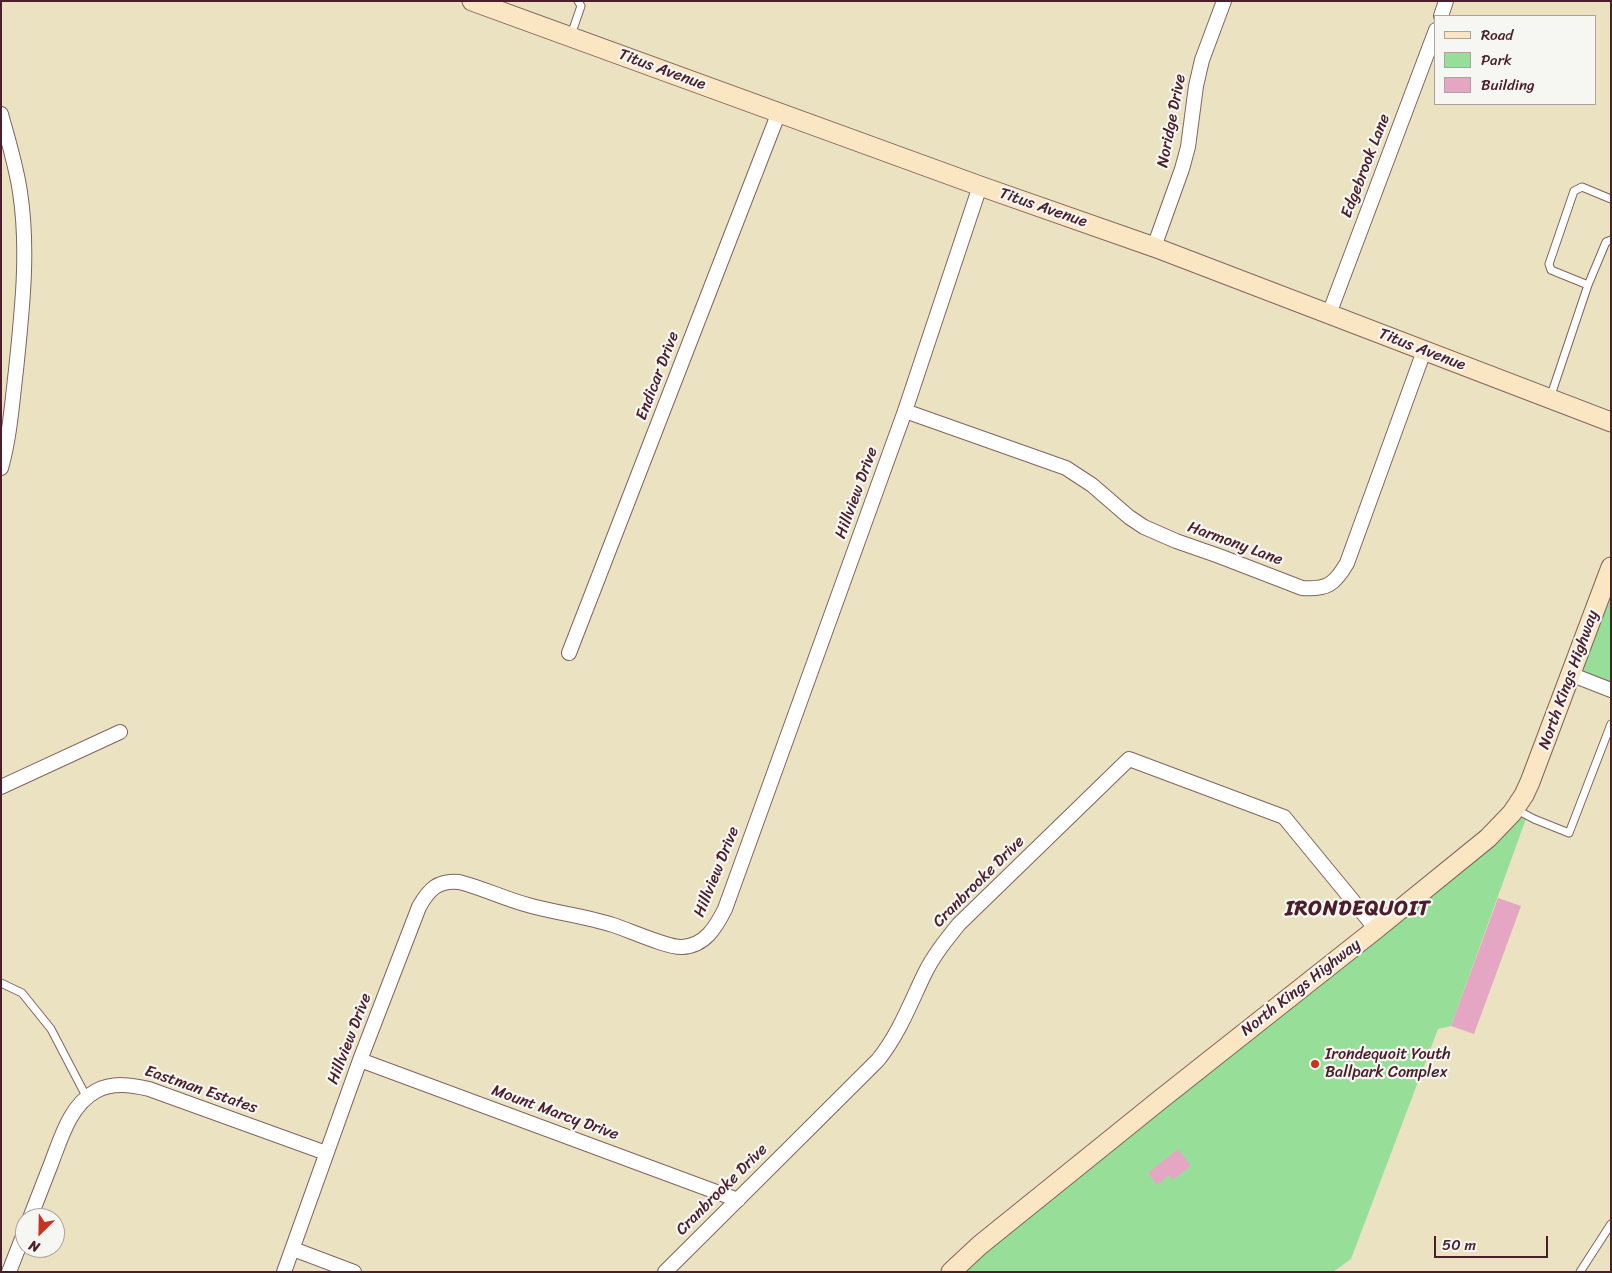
<!DOCTYPE html>
<html>
<head>
<meta charset="utf-8">
<style>
	body { margin:0 }
	#map { position:relative; width:1612px; height:1273px; overflow:hidden; background:#eae2c0; font-family:Sriracha,sans-serif }
	canvas { display:block }
	.frame { position:absolute; inset:0; border:2px solid #4a1f2b; pointer-events:none }
	.legend { position:absolute; left:1434px; top:15px; width:162px; height:90px; box-sizing:border-box; background:#f6f6f2; border:1px solid #b1a0a2; margin:0; padding:6px 9px; list-style:none; font-size:15px; color:#4a1f2b }
	.legend li { display:flex; align-items:center; gap:10px; height:25px }
	.legend b { width:25px; border:1px solid #b1a0a2 }
	.north { position:absolute; left:15px; top:1208px; width:50px; height:50px; box-sizing:border-box; background:#f6f6f2; border:1px solid #b1a0a2; border-radius:50%; rotate:203deg; font-size:14px; font-weight:700; line-height:20px; text-align:center; color:#4a1f2b }
	.north::after { content:''; display:block; margin:auto; width:18px; height:22px; background:#c8321e; clip-path:polygon(50% 0,100% 100%,50% 72%,0 100%) }
	.scale { position:absolute; left:1434px; top:1236px; width:114px; height:22px; box-sizing:border-box; border:2px solid #4a1f2b; border-top:0; padding-left:6px; font-size:15px; line-height:18px; white-space:nowrap; color:#4a1f2b; -webkit-text-stroke:4px #f6f6f2; paint-order:stroke }
</style>
</head>
<body>
<div id="map">
<canvas width="1612" height="1273"></canvas>
<div class="frame"></div>
<ul class="legend">
<li><b style="height:6px;background:#fbe6c4"></b>Road</li>
<li><b style="height:14px;background:#97df99"></b>Park</li>
<li><b style="height:14px;background:#e5a6c4"></b>Building</li>
</ul>
<div class="north">N</div>
<div class="scale">50 m</div>
</div>
<script>
const c = document.querySelector('canvas').getContext('2d');
c.lineJoin = 'round';
function paint(path, color) { c.fillStyle = color; c.fill(path, 'evenodd'); }
function trace(path, color, width, dash) { c.strokeStyle = color; c.lineWidth = width; c.lineCap = dash ? 'butt' : 'round'; c.setLineDash(dash || []); c.stroke(path); }
function drawText(font, color, halo, rows, align = 'center') {
  c.font = font + ' Sriracha,sans-serif'; c.lineWidth = 4.5; c.setLineDash([]); c.textBaseline = 'middle'; c.strokeStyle = halo; c.fillStyle = color; for (const [text, x, y, turn = 0] of rows) {
    c.save(); c.translate(x, y); c.rotate((+turn || 0) * Math.PI / 180); c.textAlign = isNaN(turn) ? turn : align; if (halo) c.strokeText(text, 0, 0); c.fillText(text, 0, 0); c.restore();
  }
}
const green = new Path2D(`
	M 1611,567 L 1611,692 L 1570,677 Z
	M 1512,813 L 1527,816 L 1451,1026 L 1438,1029 L 1351,1259 L 1333,1272 L 956,1272 Z`);
const building = new Path2D(`
	M 1498,898 L 1521,906 L 1474,1034 L 1451,1026 Z
	M 1178,1149 L 1191,1166 L 1173,1180 L 1169,1175 L 1157,1185 L 1148,1173 Z`);
const lane = new Path2D(`
	M 571,35 L 581,6 L 578,1
	M 1588,285 L 1606,242 L 1611,240
	M 1550,398 L 1588,285 L 1551,270 L 1549,264 L 1574,191 L 1582,187 L 1611,199
	M 1517,810 L 1534,819 L 1569,833 L 1611,724
	M 1,983 L 22,993 L 51,1029 L 87,1098
	M 1580,1272 L 1611,1224`);
const street = new Path2D(`
	M 1441,16 L 1446,1
	M 1,114 C 8,140 16,165 20,192 C 29,251 22,311 16,370 C 12,403 10,436 1,468
	M 1154,247 L 1182,169 L 1188,147 L 1196,86 L 1202,60 L 1224,1
	M 1329,314 L 1436,30
	M 905,411 L 1066,468 L 1092,485 L 1129,517 L 1144,527 L 1176,541 L 1219,556 L 1302,588 C 1327,590 1335,584 1347,563 L 1424,351
	M 569,653 L 779,112
	M 1570,674 L 1611,690
	M 1,787 L 120,732
	M 360,1060 L 738,1200
	M 30,1218 C 37,1200 44,1182 51,1164 C 61,1138 70,1105 96,1091 C 113,1082 131,1085 149,1089 L 326,1153
	M 293,1249 L 354,1272
	M 9,1272 L 25,1231
	M 284,1272 L 360,1060 L 419,907 C 429,889 438,880 459,882 C 483,888 505,899 528,905 C 556,913 585,916 613,925 C 629,930 668,948 682,947 C 705,946 716,927 725,909 L 905,411 L 980,186
	M 665,1272 L 878,1060 C 899,1034 910,1004 924,975 C 933,956 946,940 959,924 L 1129,759 L 1284,817 L 1376,929`);
const secondary = new Path2D(`
	M 472,1 L 980,186 L 1154,247 L 1611,422
	M 951,1272 L 980,1245 L 1161,1099 L 1376,929 L 1488,838 L 1512,813 L 1524,795 L 1530,782 L 1611,567`);
const markers = [
	[1315,1064,5,"#c8321e"]
];
const streetNames = [
	["Titus Avenue",662,70,20],
	["Noridge Drive",1172,121,-79],
	["Edgebrook Lane",1366,166,-69],
	["Titus Avenue",1043,208,19],
	["Titus Avenue",1422,350,21],
	["Endicar Drive",658,376,-69],
	["Hillview Drive",857,493,-70],
	["Harmony Lane",1235,544,20],
	["North Kings Highway",1569,680,-70],
	["Hillview Drive",717,872,-68],
	["Cranbrooke Drive",979,882,-45],
	["North Kings Highway",1301,988,-38],
	["Hillview Drive",350,1039,-69],
	["Eastman Estates",201,1090,19],
	["Mount Marcy Drive",555,1113,20],
	["Cranbrooke Drive",722,1190,-45]
];
const poiNames = [
	["Irondequoit Youth",1325,1055],
	["Ballpark Complex",1325,1073]
];
const districtNames = [
	["IRONDEQUOIT",1358,910]
];
paint(green, '#97df99');
paint(building, '#e5a6c4');
trace(lane, '#82635f', 9);
trace(street, '#82635f', 16);
trace(secondary, '#82635f', 21);
trace(lane, '#fff', 7);
trace(street, '#fff', 14);
trace(secondary, '#fbe6c4', 19);
for (const [x, y, r, color] of markers) { const dot = new Path2D(); dot.arc(x, y, r, 0, 2 * Math.PI); c.fillStyle = color; c.fill(dot); trace(dot, '#f6f6f2', 2); }
drawText('16px', '#4a1f2b', '#f6f6f2', streetNames);
drawText('16px', '#4a1f2b', '#f6f6f2', poiNames, 'left');
c.letterSpacing = '1px';
drawText('bold 21px', '#4a1f2b', '#f6f6f2', districtNames);
c.letterSpacing = '0px';
</script>
</body>
</html>
